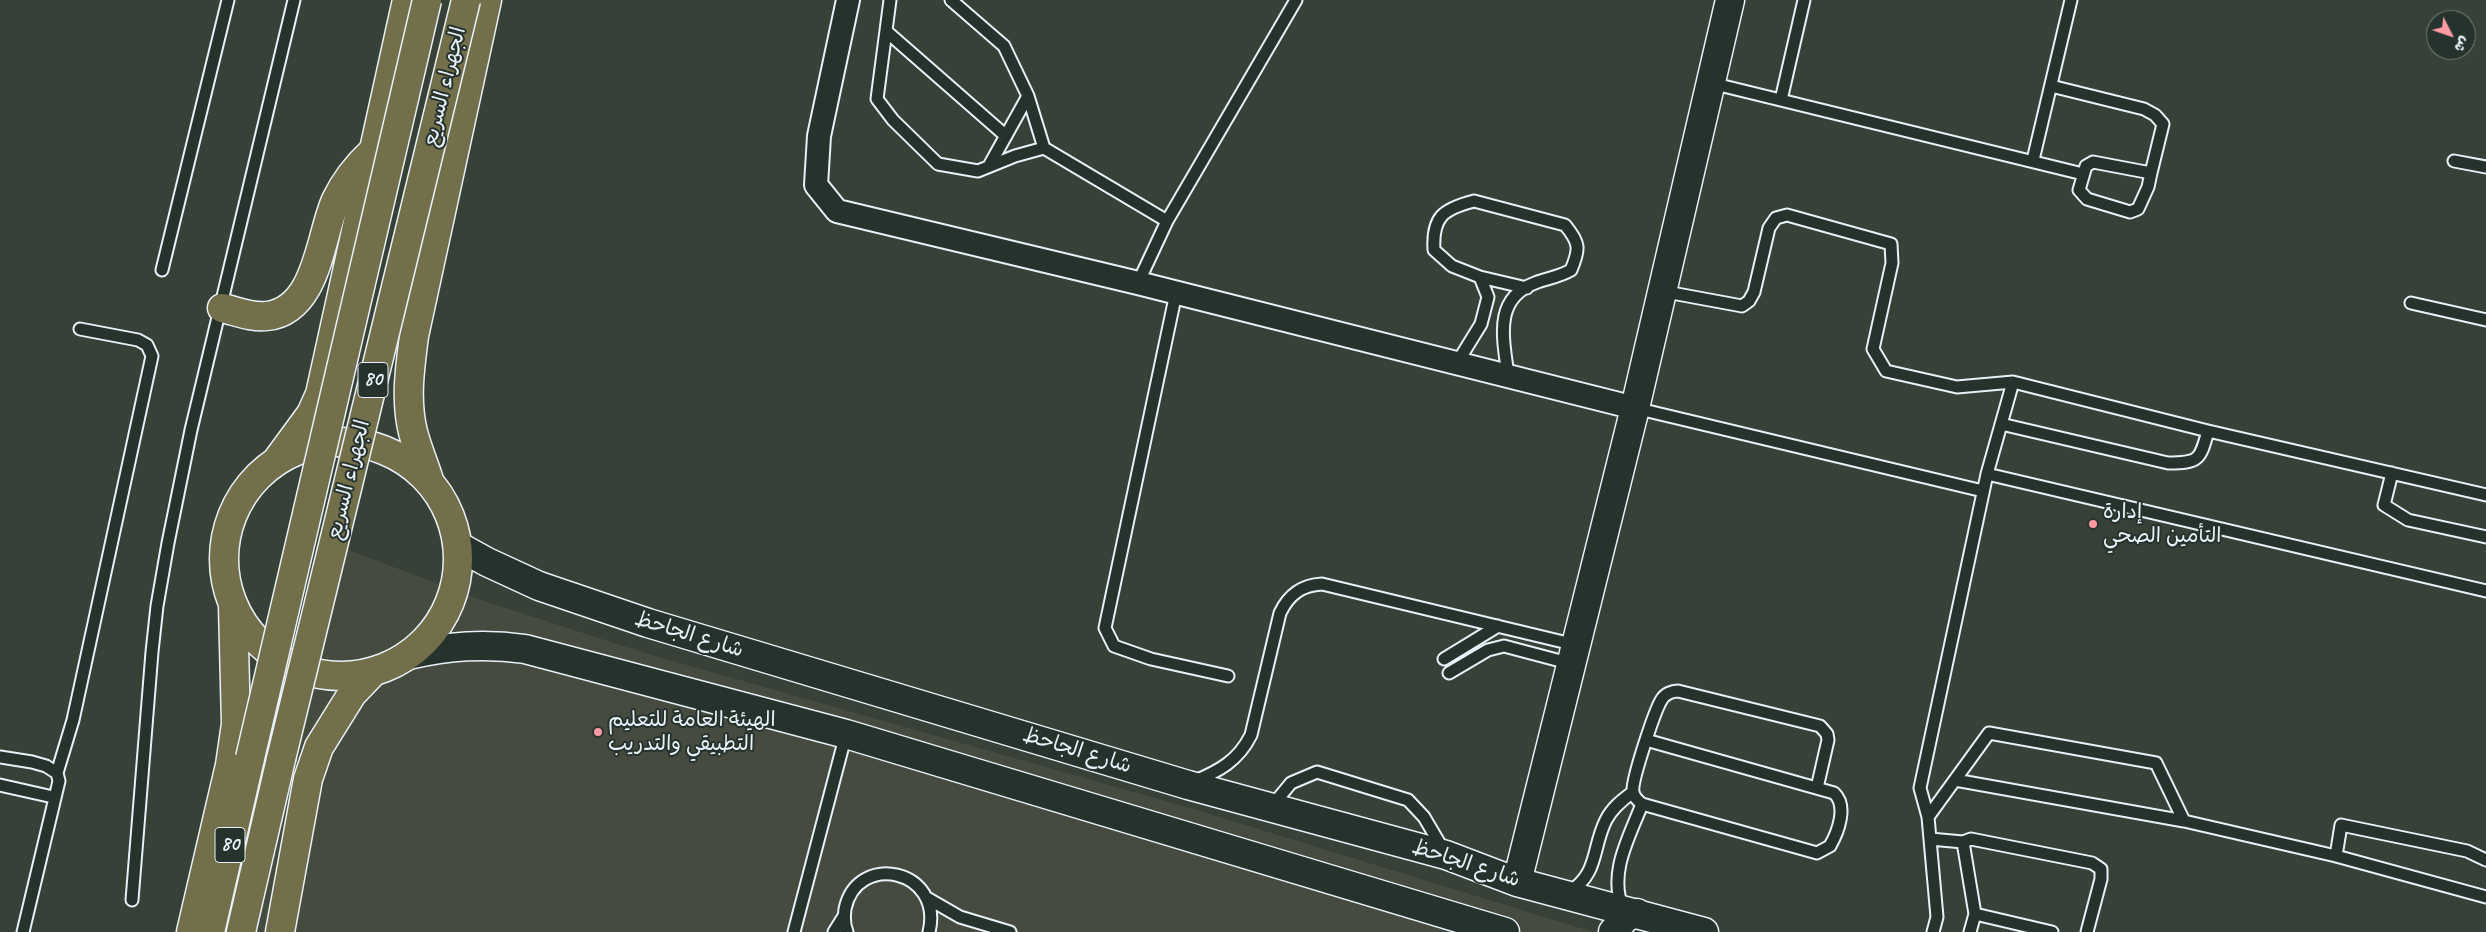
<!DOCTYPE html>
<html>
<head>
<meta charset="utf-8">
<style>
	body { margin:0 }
	#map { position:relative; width:2486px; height:932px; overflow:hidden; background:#384137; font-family:Caveat,"Playpen Sans Arabic",sans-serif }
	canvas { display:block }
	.north { position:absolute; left:2426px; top:10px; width:50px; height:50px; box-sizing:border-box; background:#26332d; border:1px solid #747f7e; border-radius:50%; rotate:131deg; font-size:14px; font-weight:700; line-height:20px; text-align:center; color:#e8f1f8 }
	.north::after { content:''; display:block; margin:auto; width:18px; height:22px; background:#ff9aa2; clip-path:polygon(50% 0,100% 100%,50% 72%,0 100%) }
</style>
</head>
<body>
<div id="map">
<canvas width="2486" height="932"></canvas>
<div class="north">ش</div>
</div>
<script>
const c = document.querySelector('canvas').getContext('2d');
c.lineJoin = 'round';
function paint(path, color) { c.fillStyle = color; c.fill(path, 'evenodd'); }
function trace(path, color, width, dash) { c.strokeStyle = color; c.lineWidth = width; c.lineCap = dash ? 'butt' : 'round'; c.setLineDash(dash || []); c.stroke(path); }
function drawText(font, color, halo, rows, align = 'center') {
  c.font = font + ' Caveat,"Playpen Sans Arabic",sans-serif'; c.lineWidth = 4; c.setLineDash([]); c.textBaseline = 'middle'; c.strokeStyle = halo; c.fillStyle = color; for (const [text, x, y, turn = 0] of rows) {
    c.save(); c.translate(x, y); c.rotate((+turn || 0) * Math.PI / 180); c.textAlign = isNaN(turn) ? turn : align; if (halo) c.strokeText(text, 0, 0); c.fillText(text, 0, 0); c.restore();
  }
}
const built = new Path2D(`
	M 320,539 L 475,598 L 645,653 L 1200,811 L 1593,932 L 226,932 Z`);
const lane = new Path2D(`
	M 890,0 L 877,99 L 893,120 L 938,164 L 978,171 L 1015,156 L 1044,148
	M 951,0 L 1004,46 L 1028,96 L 1044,148 L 1167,221
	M 886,31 L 1006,136
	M 1711,83 L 2083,174
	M 2051,86 L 2144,109 L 2155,115 L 2163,124 L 2151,173
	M 1781,100 L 1804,0
	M 2033,160 L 2071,0
	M 2454,161 L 2486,167
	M 2093,162 L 2151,173 L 2148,187 L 2138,209 L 2130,212 L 2087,199 L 2079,190 L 2086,166 Z
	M 989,166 L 1028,96
	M 162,270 L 228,0
	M 1138,283 L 1167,221 L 1296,0
	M 1661,291 L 1742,306 L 1749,301 L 1754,292 L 1769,228 L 1776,218 L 1787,215 L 1891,244 L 1892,263 L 1873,349 L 1886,371 L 1957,387 L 2013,382 L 2208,431 L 2486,495
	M 1176,293 L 1105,628 L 1114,646 L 1151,659 L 1228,676
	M 2411,303 L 2486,320
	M 1457,363 L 1481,324 L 1488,297 L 1480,277
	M 1508,376 C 1504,341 1492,299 1535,283 C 1548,278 1559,277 1571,270 C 1580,249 1580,243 1565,225 L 1474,201 C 1443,209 1432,217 1434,250 L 1452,266 L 1480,277 L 1527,288
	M 1635,408 L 1983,491
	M 2001,424 L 2168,463 C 2199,463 2200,460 2208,431
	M 2392,473 L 2384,505 L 2408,520 L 2486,537
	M 1987,474 L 2486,591
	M 1444,659 L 1498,626
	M 1449,673 L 1488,650 L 1504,646 L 1572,664
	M 1646,740 L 1834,793 C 1848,806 1838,832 1830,846 L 1817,853 L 1642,804 C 1638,801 1634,797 1633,792 C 1631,782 1655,709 1662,699 C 1665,694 1672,691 1678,691 L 1820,726 L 1827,734 L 1828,740 L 1817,788
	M 0,757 L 32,762 L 46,766 L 57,773 L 59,781 L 23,932
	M 57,773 L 73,720 L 152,356 L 147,345 L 138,340 L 80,329
	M 1955,780 L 2184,821 L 2336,856 L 2486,897
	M 1193,782 C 1219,771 1238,761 1251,735 L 1280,613 C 1289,594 1302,585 1322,584 L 1576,645
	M 0,785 L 53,797
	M 1272,806 L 1291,783 L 1317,772 L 1408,800 L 1424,817 L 1444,851
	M 1928,817 L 1989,733 L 2156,763 L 2184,821
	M 1930,839 L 1963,842 L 1971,839 L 2092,863 L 2101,869 L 2101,879 L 2087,932
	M 1963,842 L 1975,914 L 1970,932
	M 2336,856 L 2341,825 L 2467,851 L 2486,860
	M 1569,892 C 1599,874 1592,847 1606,820 C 1612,808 1622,800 1633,792
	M 927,898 L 960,917 L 1010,932
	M 132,900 L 152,652 L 157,606 L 168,543 L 191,430 L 294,0
	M 1623,909 C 1608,873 1629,838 1642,804
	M 1975,914 L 2052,932
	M 794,932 L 846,734
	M 834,932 L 844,916
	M 847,932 C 844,925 844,917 845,909 C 857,851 944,869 929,932
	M 1933,932 L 1937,917 L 1928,817 L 1920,788 L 1987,474 L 2013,382`);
const street = new Path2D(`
	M 848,0 L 819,136 L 816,185 L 837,211 L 1138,283 L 1635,408`);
const secondary = new Path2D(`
	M 458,546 L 487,562 L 539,586 L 648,623 L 1188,785 L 1446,855 L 1517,882 L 1704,932
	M 408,655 C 449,646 484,643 525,649 L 846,734 L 1505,932
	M 1517,882 L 1635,408 L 1730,0
	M 1613,932 L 1626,917 L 1637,913`);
const primary = new Path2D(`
	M 222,308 C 236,311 252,318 267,316 C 318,310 320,235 336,200 C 345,181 358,165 373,151
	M224 559a117 117 0 1 1 234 0a117 117 0 1 1-234 0Z
	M 278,459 L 311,414 L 320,394 L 407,0
	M 429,480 C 424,464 417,448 413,432 C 405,400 410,368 414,336 L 487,0
	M 191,932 L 230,765 L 236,724 L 233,606
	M 280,932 L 308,779 L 319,747 L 352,694 L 373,672`);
const highway = new Path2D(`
	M 210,932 L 250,758
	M 241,932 L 281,759`);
const highwayBridge = new Path2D(`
	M 250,758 L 427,0
	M 281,759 L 466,0`);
const markers = [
	[2093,524,5,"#ff9aa2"],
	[598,732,5,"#ff9aa2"]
];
const shields = [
	[373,380,30],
	[230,845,30]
];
const shieldNames = [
	["80",373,380],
	["80",230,845]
];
const streetNames = [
	["الجهراء السريع",445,87,-76],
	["الجهراء السريع",349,480,-76],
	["شارع الجاحظ",689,635,17],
	["شارع الجاحظ",1077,751,17],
	["شارع الجاحظ",1466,864,18]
];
const poiNames = [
	["إدارة",2103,512],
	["التأمين الصحي",2103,536],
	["الهيئة العامة للتعليم",608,720],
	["التطبيقي والتدريب",608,744]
];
paint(built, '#454b3e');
trace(lane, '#e8f1f8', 15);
trace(street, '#e8f1f8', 26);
trace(secondary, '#e8f1f8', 31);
trace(primary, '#e8f1f8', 31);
trace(highway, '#e8f1f8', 31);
trace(lane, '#26332d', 11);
trace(street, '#26332d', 22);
trace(secondary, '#26332d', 28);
trace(primary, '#726f4a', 28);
trace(highway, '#726f4a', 28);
trace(highwayBridge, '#e8f1f8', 31, []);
trace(highwayBridge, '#726f4a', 28);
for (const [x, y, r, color] of markers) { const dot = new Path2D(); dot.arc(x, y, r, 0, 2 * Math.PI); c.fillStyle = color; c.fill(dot); trace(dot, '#26332d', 2); }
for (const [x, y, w] of shields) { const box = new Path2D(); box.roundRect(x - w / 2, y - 17.5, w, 35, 4); c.fillStyle = '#26332d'; c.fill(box); trace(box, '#e8f1f8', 1); }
drawText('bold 20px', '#e8f1f8', null, shieldNames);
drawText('21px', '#e8f1f8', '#26332d', streetNames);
drawText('21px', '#e8f1f8', '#26332d', poiNames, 'left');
</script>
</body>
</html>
